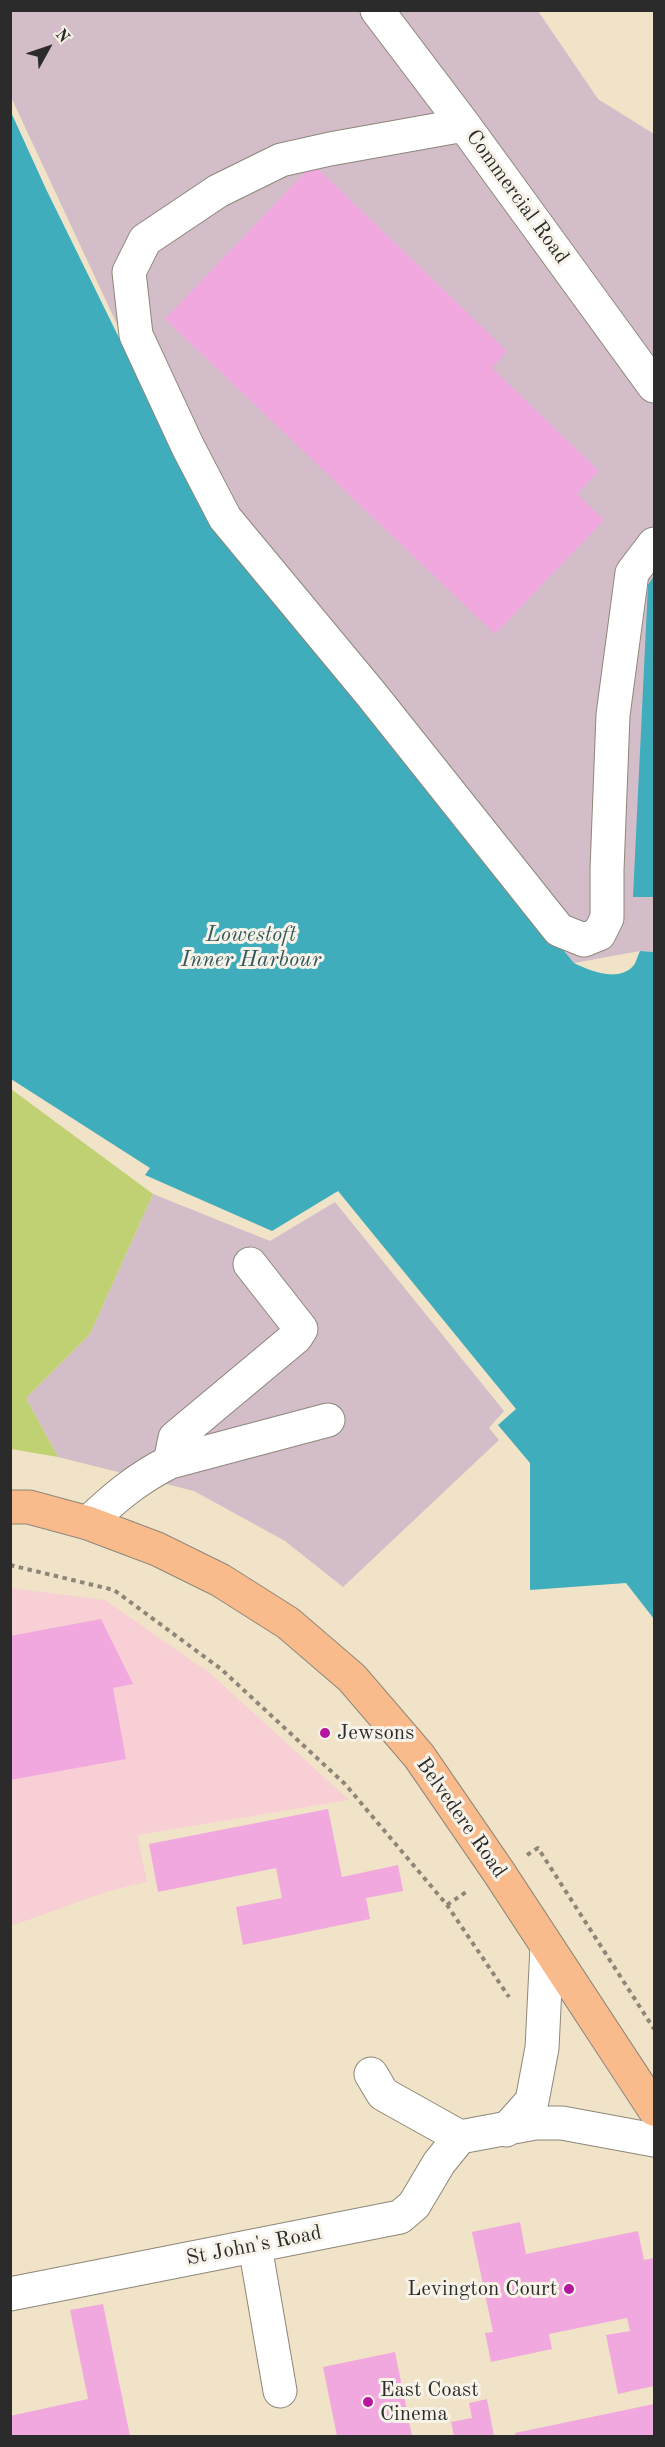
<!DOCTYPE html>
<html>
<head>
<meta charset="utf-8">
<style>
	body { margin:0 }
	#map { position:relative; width:665px; height:2447px; overflow:hidden; background:#f0e3c7; font-family:"Old Standard TT",serif }
	canvas { display:block }
	.frame { position:absolute; inset:0; border:12px solid #2b2b2b; pointer-events:none }
	.north { position:absolute; left:18px; top:18px; width:60px; height:60px; -webkit-text-stroke:4px #f7f3e8; paint-order:stroke; rotate:50deg; font-size:16px; font-weight:700; line-height:24px; text-align:center; color:#2b2b2b }
	.north::after { content:''; display:block; margin:auto; width:21px; height:27px; background:#2b2b2b; clip-path:polygon(50% 0,100% 100%,50% 72%,0 100%) }
</style>
</head>
<body>
<div id="map">
<canvas width="665" height="2447"></canvas>
<div class="frame"></div>
<div class="north">N</div>
</div>
<script>
const c = document.querySelector('canvas').getContext('2d');
c.lineJoin = 'round';
function paint(path, color) { c.fillStyle = color; c.fill(path, 'evenodd'); }
function trace(path, color, width, dash) { c.strokeStyle = color; c.lineWidth = width; c.lineCap = dash ? 'butt' : 'round'; c.setLineDash(dash || []); c.stroke(path); }
function drawText(font, color, halo, rows, align = 'center') {
  c.font = font + ' "Old Standard TT",serif'; c.lineWidth = 6; c.setLineDash([]); c.textBaseline = 'middle'; c.strokeStyle = halo; c.fillStyle = color; for (const [text, x, y, turn = 0] of rows) {
    c.save(); c.translate(x, y); c.rotate((+turn || 0) * Math.PI / 180); c.textAlign = isNaN(turn) ? turn : align; if (halo) c.strokeText(text, 0, 0); c.fillText(text, 0, 0); c.restore();
  }
}
const built = new Path2D(`
	M 10,1588 L 105,1600 L 211,1674 L 349,1800 L 137,1835 L 147,1882 L 109,1891 L 11,1926 Z`);
const industrial = new Path2D(`
	M 10,11 L 538,11 L 598,99 L 654,134 L 654,952 L 640,951 L 574,963 L 206,515 L 11,97 Z
	M 153,1194 L 270,1241 L 335,1202 L 504,1411 L 489,1428 L 499,1440 L 343,1587 L 285,1541 L 194,1491 L 58,1457 L 26,1398 L 90,1334 Z`);
const green = new Path2D(`
	M 11,1089 L 153,1194 L 90,1334 L 26,1398 L 58,1457 L 11,1449 Z`);
const water = new Path2D(`
	M 10,110 L 46,189 L 206,515 L 574,963 C 590,971 619,983 634,965 C 636,962 638,955 640,951 L 654,952 L 654,1619 L 626,1583 L 530,1590 L 530,1463 L 498,1425 L 516,1409 L 338,1191 L 272,1231 L 145,1175 L 150,1168 L 11,1079 Z
	M 654,576 L 654,897 L 633,897 L 648,585 Z`);
const building = new Path2D(`
	M 313,164 L 507,351 L 492,368 L 599,471 L 577,494 L 604,520 L 495,634 L 165,319 Z
	M 101,1619 L 133,1684 L 113,1688 L 126,1759 L 10,1780 L 10,1636 Z
	M 328,1809 L 342,1877 L 398,1865 L 403,1891 L 366,1898 L 370,1919 L 243,1945 L 236,1907 L 282,1898 L 276,1868 L 158,1892 L 149,1844 Z
	M 520,2222 L 526,2254 L 638,2231 L 644,2260 L 654,2258 L 654,2386 L 618,2394 L 606,2335 L 630,2331 L 627,2318 L 549,2334 L 552,2349 L 491,2362 L 485,2333 L 493,2332 L 472,2232 Z
	M 103,2304 L 130,2436 L 10,2436 L 10,2416 L 88,2399 L 70,2310 Z
	M 395,2352 L 412,2436 L 337,2436 L 323,2367 Z
	M 487,2399 L 494,2436 L 454,2436 L 451,2422 L 472,2418 L 469,2403 Z
	M 654,2404 L 654,2436 L 516,2436 L 515,2433 Z`);
const path = new Path2D(`
	M 10,1565 L 114,1590 L 221,1669 L 345,1784 L 447,1905 L 509,1997
	M 527,1855 L 538,1848 L 654,2029
	M 447,1905 L 469,1890`);
const minor = new Path2D(`
	M 377,10 L 464,125 L 654,386
	M 464,125 L 330,149 L 281,160 L 218,191 L 145,240 L 129,272 L 136,335 L 188,447 L 225,518 L 371,694 L 559,930 L 584,940 L 599,934 L 607,918 L 607,870 L 613,715 L 632,573 L 654,544
	M 170,1462 L 175,1438 L 296,1337 L 301,1329 L 250,1264
	M 88,1523 C 114,1498 138,1478 170,1462 L 328,1420
	M 371,2074 L 383,2094 L 460,2137 L 535,2123 L 562,2123 L 654,2140
	M 506,2130 L 532,2101 L 542,2048 L 547,1947
	M 255,2246 L 280,2391
	M 10,2294 L 400,2217 L 414,2205 L 439,2163 L 460,2137`);
const highway = new Path2D(`
	M 10,1507 L 29,1507 L 88,1523 L 157,1549 L 220,1580 L 288,1623 L 352,1678 L 419,1756 L 498,1871 L 654,2109`);
const markers = [
	[325,1733,6,"#b5179e"],
	[569,2289,6,"#b5179e"],
	[368,2402,6,"#b5179e"]
];
const streetNames = [
	["Commercial Road",517,197,54],
	["Belvedere Road",461,1818,55],
	["St John's Road",254,2246,-11]
];
const poiNames = [
	["Jewsons",337,1733],
	["Levington Court",557,2289,"right"],
	["East Coast",380,2390],
	["Cinema",380,2414]
];
const waterNames = [
	["Lowestoft",251,935],
	["Inner Harbour",251,960]
];
paint(built, '#f7cfd4');
paint(industrial, '#d2bdc8');
paint(green, '#c0d174');
paint(water, '#3fadbc');
paint(building, '#f0a8df');
trace(minor, '#8e8779', 35);
trace(highway, '#8e8779', 35);
trace(path, '#8e8779', 4, [4.5, 4.5]);
trace(minor, '#fff', 33);
trace(highway, '#fabb8c', 33);
for (const [x, y, r, color] of markers) { const dot = new Path2D(); dot.arc(x, y, r, 0, 2 * Math.PI); c.fillStyle = color; c.fill(dot); trace(dot, '#f7f3e8', 2); }
drawText('21px', '#2b2b2b', '#f7f3e8', streetNames);
drawText('21px', '#2b2b2b', '#f7f3e8', poiNames, 'left');
drawText('italic 22px', '#32585e', '#f7f3e8', waterNames);
</script>
</body>
</html>
